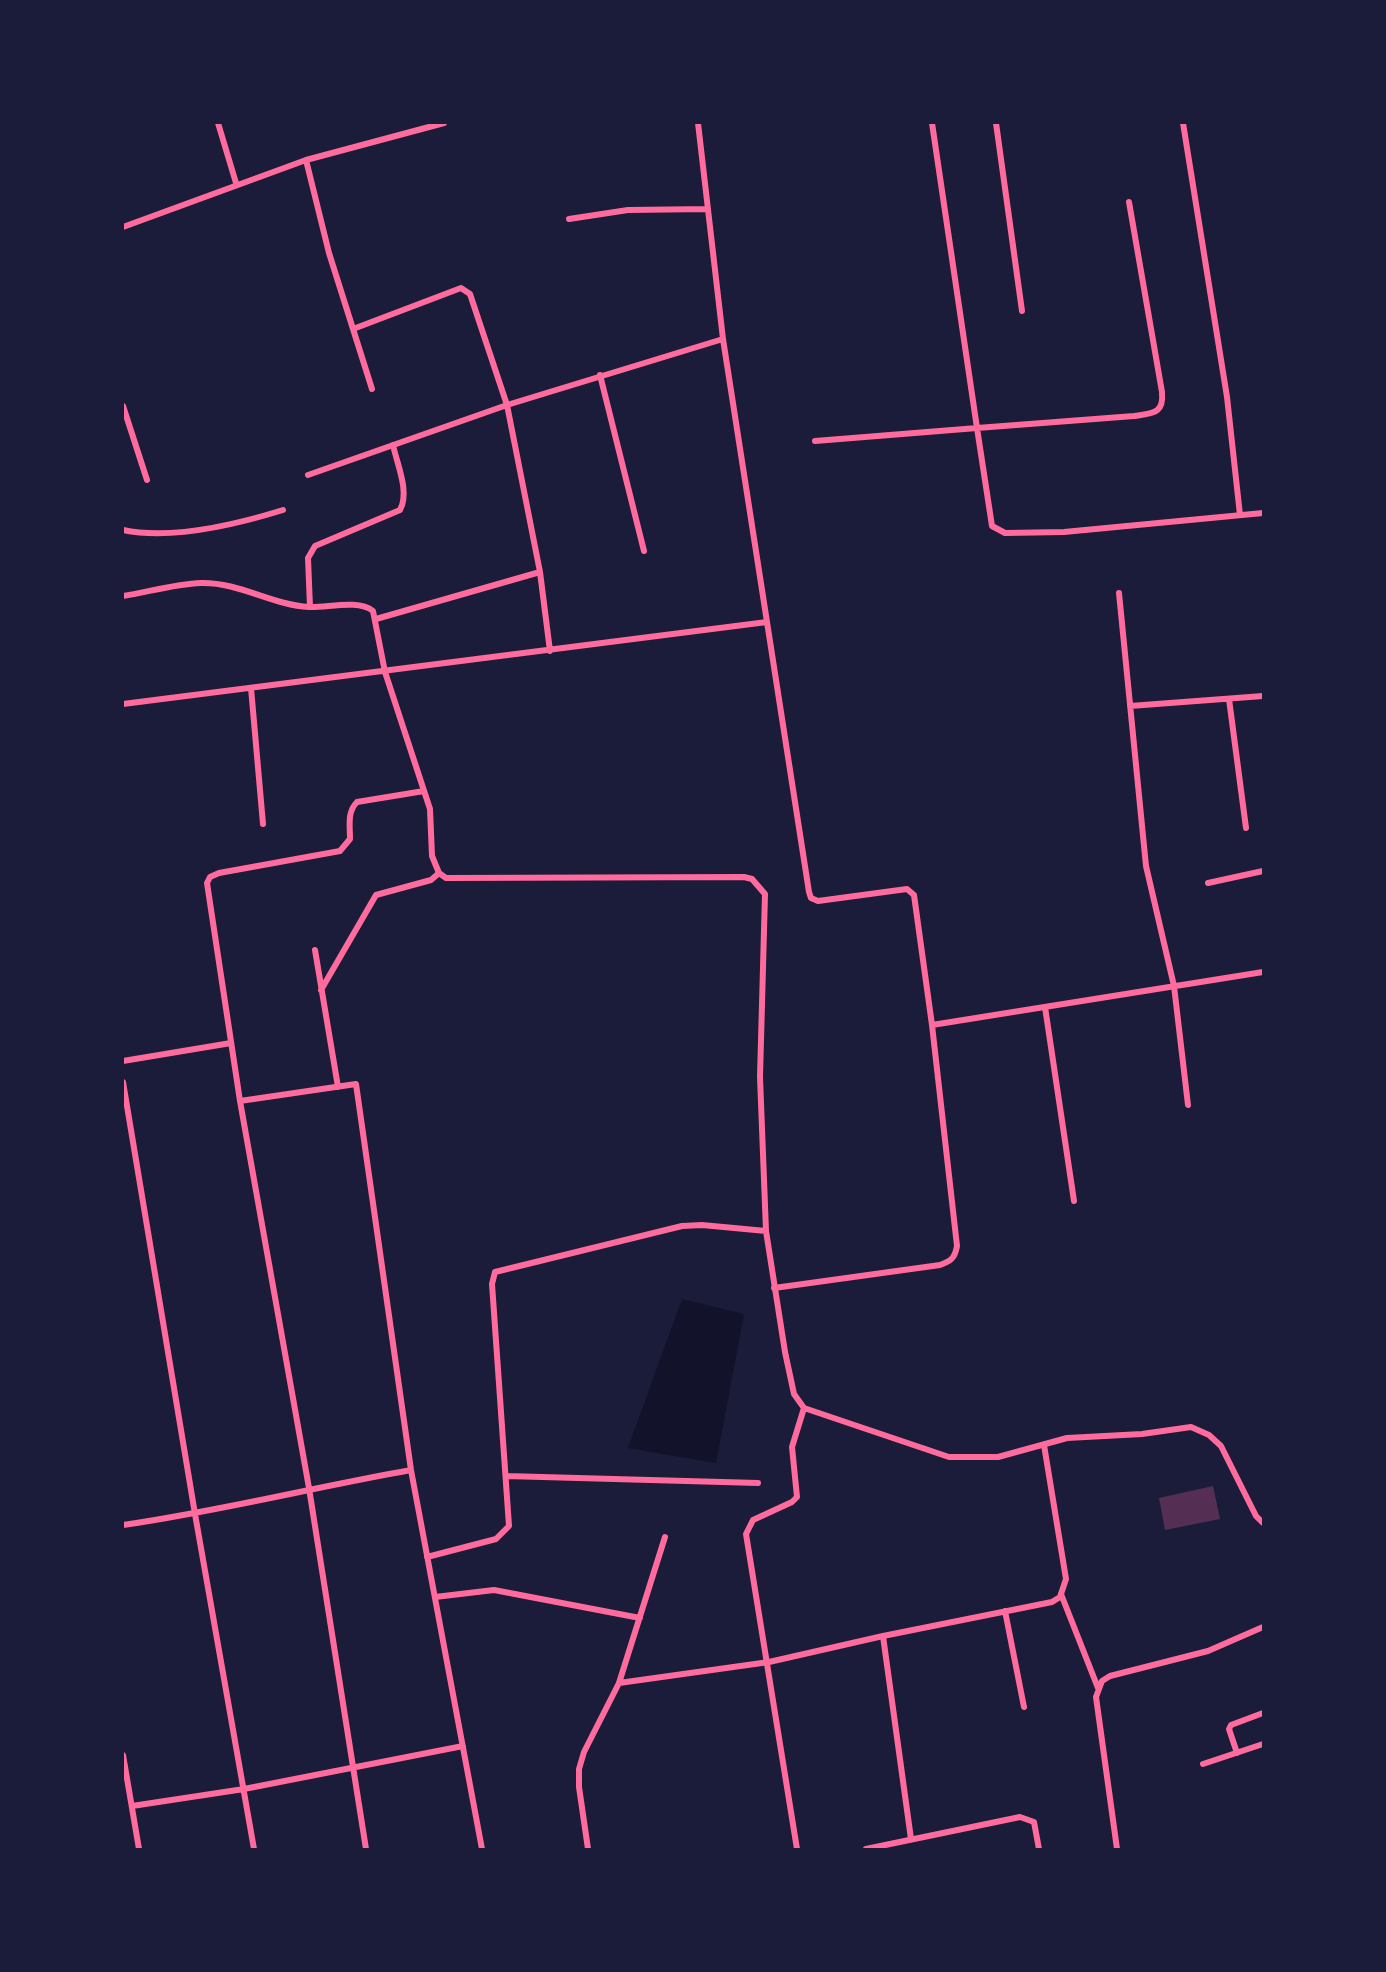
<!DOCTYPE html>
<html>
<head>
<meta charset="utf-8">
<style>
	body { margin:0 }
	#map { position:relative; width:1386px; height:1972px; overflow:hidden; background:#1b1b3a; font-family:Inter,sans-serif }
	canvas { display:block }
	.frame { position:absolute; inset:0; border:124px solid #1b1b3a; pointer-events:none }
</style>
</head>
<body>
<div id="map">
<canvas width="1386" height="1972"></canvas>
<div class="frame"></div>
</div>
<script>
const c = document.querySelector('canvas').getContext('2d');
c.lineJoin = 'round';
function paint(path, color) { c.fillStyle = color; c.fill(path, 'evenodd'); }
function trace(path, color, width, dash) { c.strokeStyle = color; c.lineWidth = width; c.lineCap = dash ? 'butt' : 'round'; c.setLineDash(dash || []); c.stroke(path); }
const water = new Path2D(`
	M 682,1299 L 744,1314 L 716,1463 L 628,1448 Z`);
const building = new Path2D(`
	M 1213,1486 L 1220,1519 L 1165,1530 L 1159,1498 Z`);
const minor = new Path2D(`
	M 218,123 L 236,183
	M 932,123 L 977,428 L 1134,416 C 1153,413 1164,414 1162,392 L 1129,202
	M 996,123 L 1022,311
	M 1183,123 L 1227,397 L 1240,515
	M 306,160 L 329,253 L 372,389
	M 569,219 L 628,210 L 708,209
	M 123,227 L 306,160 L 444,123
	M 353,329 L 461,288 L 470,294 L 507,405 L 540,572 L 550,651
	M 723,339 L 809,892 L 811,898 L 818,901 L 907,889 L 914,895 L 932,1025 L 957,1246 C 955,1258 951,1261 940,1265 L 774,1288
	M 600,375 L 644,551
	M 123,406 L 147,480
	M 815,441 L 977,428 L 992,526 L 1005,533 L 1064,532 L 1263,513
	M 308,475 L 507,405 L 723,339 L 698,123
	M 123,530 C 171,540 238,524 283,510
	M 1119,593 L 1146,866 L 1174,986 L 1188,1105
	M 123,596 C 148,592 175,584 201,583 C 239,582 272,605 309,607 C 327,608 358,599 373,611 L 385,672 L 430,809 L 432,856 L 439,873 L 446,878 L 744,877 L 752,879 L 765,894 L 760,1077 L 766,1231 L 785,1352 L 794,1394 L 804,1408 L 949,1457 L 998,1457 L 1067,1438 L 1142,1434 L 1191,1427 L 1209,1435 L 1221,1446 L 1256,1516 L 1263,1523
	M 310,607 L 308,558 L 315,546 L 400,510 C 410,492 397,464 393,445
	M 376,619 L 540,572
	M 251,688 L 263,824
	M 1229,699 L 1246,828
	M 123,704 L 767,622
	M 1130,706 L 1263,696
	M 1208,883 L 1263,871
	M 315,950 L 338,1087
	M 321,990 L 376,895 L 431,880 L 439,873
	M 1045,1007 L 1074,1201
	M 932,1025 L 1263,972
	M 123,1061 L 231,1043
	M 123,1082 L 195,1514 L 254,1849
	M 240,1101 L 356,1084 L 411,1470 L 482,1849
	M 506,1476 L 758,1483
	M 123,1525 C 220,1511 315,1487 411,1470
	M 427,1557 L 496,1539 L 509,1526 L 492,1284 L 495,1272 L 682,1226 L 702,1225 L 766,1231
	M 1061,1594 L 1098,1688
	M 435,1597 L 494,1590 L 640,1618
	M 1005,1611 L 1024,1707
	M 883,1636 L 911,1839
	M 619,1683 L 769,1662 L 883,1636 L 1052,1602 L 1060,1597 L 1066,1579 L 1044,1445
	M 1237,1753 L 1229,1729 L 1231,1725 L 1263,1713
	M 123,1755 L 139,1849
	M 1203,1764 L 1263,1744
	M 132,1806 L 244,1789 L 463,1746
	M 366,1849 L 309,1488 L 240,1101 L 207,883 L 210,877 L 219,873 L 340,851 L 350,839 C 350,826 347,812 357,802 L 424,791
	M 588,1849 L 579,1787 L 579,1769 L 584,1752 L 619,1683 L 665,1537
	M 797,1849 L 746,1534 L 753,1520 L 792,1502 L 797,1497 L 792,1447 L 804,1408
	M 866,1849 L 1020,1817 L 1034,1822 L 1039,1849
	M 1117,1849 L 1096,1697 L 1102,1681 L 1110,1676 L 1208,1651 L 1263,1627`);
paint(water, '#12122b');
paint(building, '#542f53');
trace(minor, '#ff6b9d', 6);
</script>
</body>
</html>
